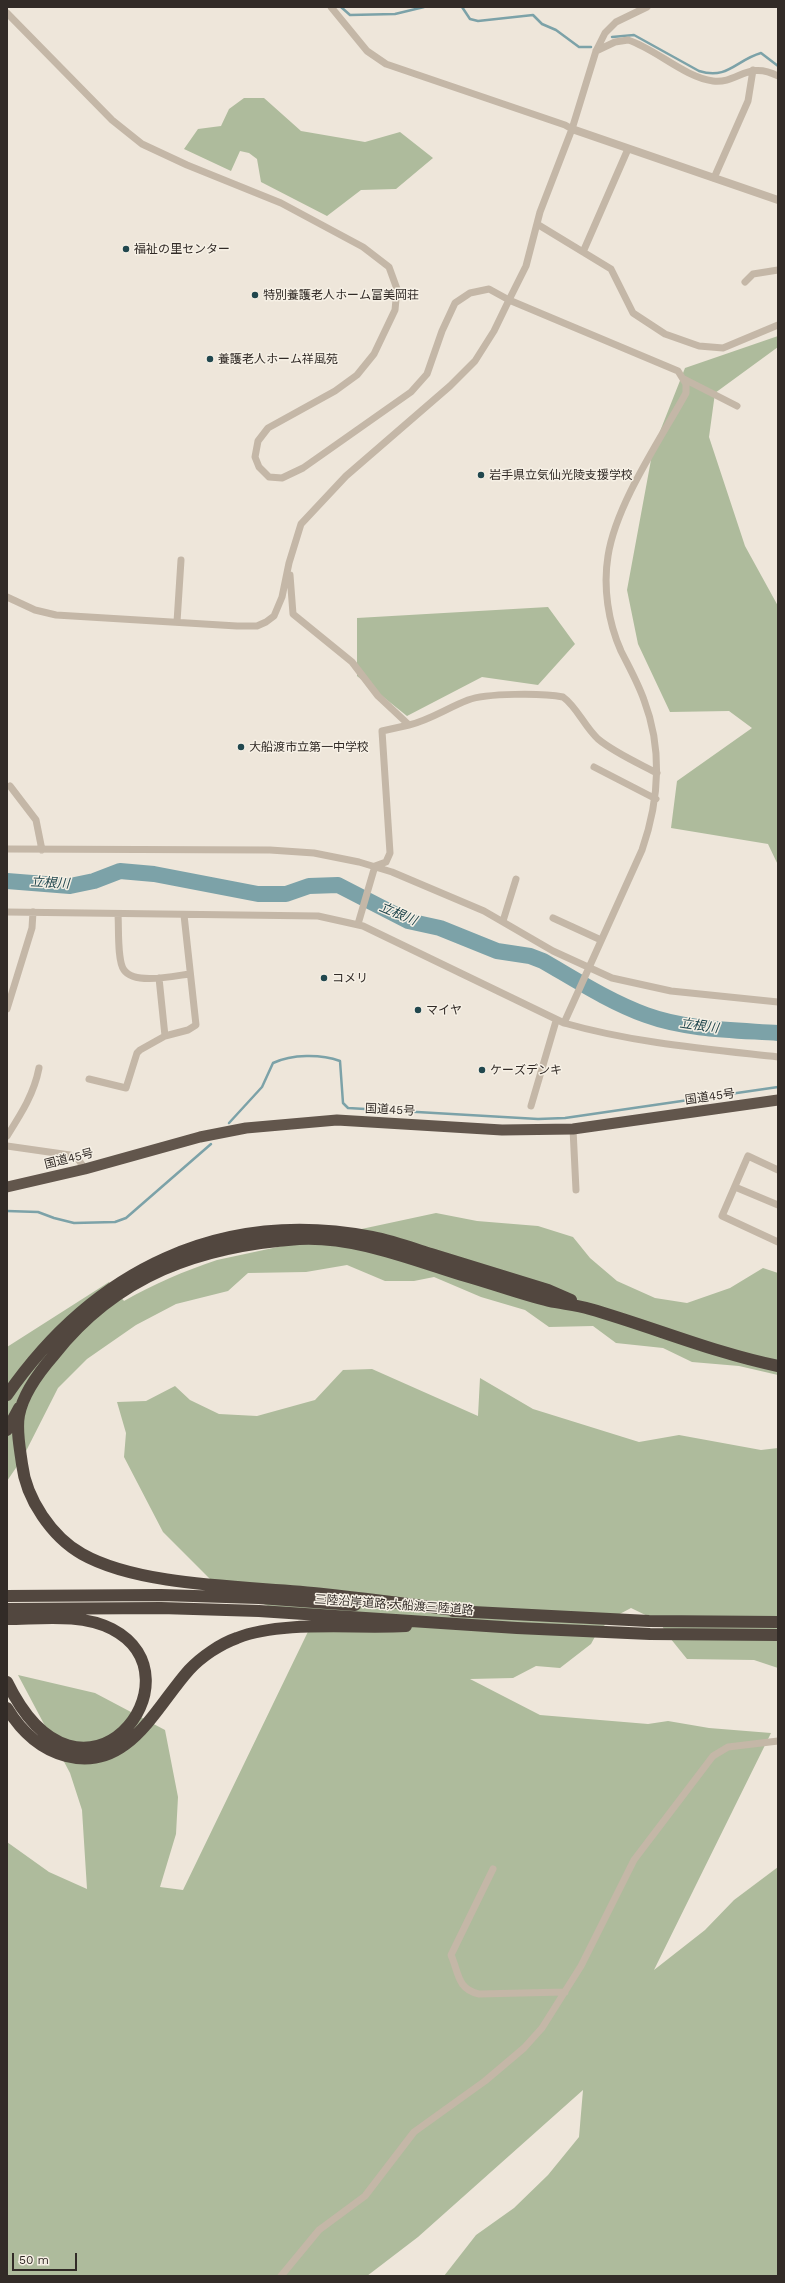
<!DOCTYPE html>
<html>
<head>
<meta charset="utf-8">
<style>
	body { margin:0 }
	#map { position:relative; width:785px; height:2283px; overflow:hidden; background:#eee6da; font-family:"Work Sans",sans-serif }
	canvas { display:block }
	.frame { position:absolute; inset:0; border:8px solid #322b27; pointer-events:none }
	.scale { position:absolute; left:12px; top:2253px; width:65px; height:18px; box-sizing:border-box; border:2px solid #322b27; border-top:0; padding-left:5px; font-size:12px; line-height:14px; white-space:nowrap; color:#322b27; -webkit-text-stroke:3px #f6f0e5; paint-order:stroke }
</style>
</head>
<body>
<div id="map">
<canvas width="785" height="2283"></canvas>
<div class="frame"></div>
<div class="scale">50 m</div>
</div>
<script>
const c = document.querySelector('canvas').getContext('2d');
c.lineJoin = 'round';
function paint(path, color) { c.fillStyle = color; c.fill(path, 'evenodd'); }
function trace(path, color, width, dash) { c.strokeStyle = color; c.lineWidth = width; c.lineCap = dash ? 'butt' : 'round'; c.setLineDash(dash || []); c.stroke(path); }
function drawText(font, color, halo, rows, align = 'center') {
  c.font = font + ' "Work Sans","Noto Sans JP",sans-serif'; c.lineWidth = 3; c.setLineDash([]); c.textBaseline = 'middle'; c.strokeStyle = halo; c.fillStyle = color; for (const [text, x, y, turn = 0] of rows) {
    c.save(); c.translate(x, y); c.rotate((+turn || 0) * Math.PI / 180); c.textAlign = isNaN(turn) ? turn : align; if (halo) c.strokeText(text, 0, 0); c.fillText(text, 0, 0); c.restore();
  }
}
const green = new Path2D(`
	M 244,98 L 264,98 L 301,131 L 365,142 L 400,132 L 433,158 L 396,189 L 361,190 L 327,216 L 261,182 L 257,159 L 249,153 L 240,151 L 231,171 L 184,149 L 198,129 L 221,126 L 229,109 Z
	M 778,336 L 778,347 L 715,393 L 709,437 L 745,546 L 778,606 L 778,865 L 768,844 L 671,828 L 677,781 L 752,728 L 729,711 L 670,712 L 638,644 L 627,590 L 653,449 L 685,368 Z
	M 548,607 L 575,644 L 538,685 L 482,677 L 407,716 L 357,676 L 357,618 Z
	M 436,1213 L 477,1221 L 538,1226 L 573,1237 L 590,1258 L 617,1281 L 655,1298 L 687,1303 L 730,1288 L 763,1268 L 778,1273 L 778,1375 L 739,1366 L 692,1362 L 663,1348 L 616,1343 L 593,1326 L 549,1327 L 525,1310 L 481,1297 L 434,1277 L 414,1281 L 385,1281 L 347,1265 L 306,1272 L 248,1273 L 228,1291 L 176,1304 L 136,1325 L 87,1359 L 58,1388 L 22,1459 L 7,1481 L 7,1347 L 109,1282 L 124,1301 C 154,1284 184,1271 217,1260 Z
	M 372,1369 L 478,1416 L 480,1378 L 533,1409 L 639,1442 L 679,1435 L 761,1450 L 778,1448 L 778,1668 L 754,1660 L 687,1659 L 666,1633 L 660,1622 L 631,1608 L 614,1617 L 598,1631 L 591,1644 L 560,1668 L 536,1666 L 513,1678 L 470,1679 L 540,1715 L 648,1724 L 668,1721 L 709,1728 L 771,1733 L 654,1970 L 705,1930 L 734,1900 L 778,1867 L 778,2276 L 444,2276 L 476,2235 L 514,2208 L 548,2175 L 579,2137 L 583,2090 L 418,2237 L 367,2276 L 7,2276 L 7,1842 L 49,1872 L 87,1889 L 82,1810 L 70,1773 L 18,1675 L 95,1693 L 165,1730 L 178,1797 L 176,1834 L 160,1887 L 183,1890 L 317,1613 L 279,1611 L 211,1580 L 163,1532 L 124,1457 L 126,1433 L 117,1402 L 146,1401 L 175,1386 L 190,1400 L 219,1414 L 257,1416 L 315,1400 L 343,1370 Z`);
const stream = new Path2D(`
	M 341,7 L 350,15 L 395,14 L 424,7
	M 462,7 L 470,19 L 478,21 L 533,15 L 542,24 L 556,30 L 579,47 L 591,47
	M 612,37 L 634,35 L 699,71 C 728,80 736,60 761,53 L 778,66
	M 229,1123 L 262,1087 L 273,1063 C 292,1054 321,1054 340,1061 L 343,1103 L 348,1108 L 538,1119 L 565,1118 L 778,1087
	M 7,1211 L 38,1212 L 54,1218 L 74,1223 L 115,1222 L 126,1218 L 211,1144`);
const river = new Path2D(`
	M 7,881 L 70,886 L 94,881 L 120,871 L 154,874 L 258,894 L 286,894 L 309,886 L 338,885 L 408,921 L 440,928 L 497,951 L 530,956 L 543,961 C 576,980 610,1002 646,1015 C 687,1030 734,1030 778,1033`);
const minor = new Path2D(`
	M 331,7 L 367,51 L 386,64 L 565,125 L 572,129
	M 7,13 L 112,120 L 142,144 L 187,165 L 281,203 L 363,247 L 389,267 L 397,289 L 395,310 L 374,354 L 357,375 L 335,391 L 268,428 L 258,441 L 255,457 L 259,467 L 269,477 L 282,478 L 303,468 L 411,392 L 427,374 L 442,331 L 455,303 L 470,293 L 489,289 L 509,300 L 526,266 L 540,212 L 572,129 L 596,51 L 605,33 L 616,22 L 647,7
	M 596,51 L 615,42 L 628,40 C 656,49 684,77 713,81 C 738,84 747,60 778,76
	M 714,178 L 748,101 L 753,70
	M 537,224 L 611,269 L 633,313 L 665,334 L 699,346 L 723,348 L 778,325
	M 583,252 L 628,149
	M 745,282 L 753,274 L 778,270
	M 684,379 L 737,406
	M 290,575 L 293,614 L 352,662 L 378,696 L 409,725 L 382,731 L 390,853 L 386,862 L 375,866
	M 7,597 L 35,610 L 56,615 L 237,626 L 257,626 L 266,622 L 274,616 L 282,597 L 289,563 L 301,524 L 346,476 L 450,386 L 475,361 L 494,331 L 509,300 L 678,371 L 686,384 L 686,393 C 660,440 616,504 608,556 C 603,587 608,622 621,651 C 629,667 638,683 644,700 C 663,750 659,801 642,850 L 564,1023
	M 177,622 L 181,560
	M 409,725 C 430,720 447,708 468,700 C 486,693 543,693 563,697 C 577,707 584,726 598,739 C 615,753 638,763 657,773
	M 594,767 L 656,799
	M 10,786 L 36,820 L 42,850
	M 7,849 L 270,850 L 314,853 L 359,862 L 392,872 L 484,911 L 553,951 L 612,978 L 671,991 L 778,1002
	M 7,912 L 318,916 L 363,926 L 564,1023 C 634,1043 706,1049 778,1057
	M 118,915 C 119,927 117,961 124,970 C 134,985 174,976 189,974
	M 553,918 L 601,940
	M 503,921 L 516,879
	M 358,924 L 375,866
	M 159,978 L 165,1036
	M 7,1009 L 32,928 L 33,912
	M 89,1079 L 126,1088 L 137,1053 L 140,1050 L 165,1036 L 188,1030 L 196,1025 L 184,915
	M 531,1106 L 556,1021
	M 573,1129 L 576,1190
	M 7,1136 C 21,1114 34,1094 39,1068
	M 7,1146 L 70,1155 L 78,1159 L 85,1169
	M 778,1170 L 748,1156 L 722,1216 L 778,1242
	M 735,1187 L 778,1205
	M 493,1869 L 451,1955 C 459,1973 457,1989 479,1994 L 565,1992
	M 281,2276 L 319,2230 L 365,2196 L 414,2132 L 485,2081 L 524,2048 L 542,2028 L 581,1966 L 634,1860 L 713,1756 L 728,1747 L 778,1741`);
const tertiary = new Path2D(`
	M 572,129 L 778,200`);
const trunk = new Path2D(`
	M 7,1187 L 85,1169 L 200,1137 L 246,1128 L 337,1120 L 502,1130 L 573,1129 L 778,1100`);
const motorway = new Path2D(`
	M 7,1395 C 94,1270 221,1208 372,1237 C 392,1241 412,1248 431,1254 C 470,1266 509,1278 548,1290 L 571,1300
	M 7,1430 L 19,1408
	M 7,1596 L 161,1595 L 259,1598 L 355,1605
	M 7,1609 L 161,1608 L 259,1611 L 517,1628 L 650,1634 L 778,1635
	M 453,1611 L 649,1621 L 778,1622
	M 462,1611 C 416,1605 369,1599 323,1594 C 254,1586 142,1588 82,1554 C 52,1537 26,1499 22,1464 C 20,1449 16,1430 19,1415 C 23,1394 40,1371 54,1355 C 117,1275 200,1246 299,1239 C 354,1236 410,1259 462,1275 C 491,1283 520,1294 549,1301 C 563,1304 577,1305 590,1309 C 653,1327 714,1353 778,1366
	M 7,1619 C 40,1619 81,1613 112,1629 C 206,1678 82,1836 7,1682
	M 7,1708 C 21,1731 39,1749 66,1756 C 128,1772 155,1708 189,1670 C 201,1657 220,1644 237,1638 C 282,1620 355,1629 406,1626`);
const markers = [
	[126,249,4,"#21474e"],
	[255,295,4,"#21474e"],
	[210,359,4,"#21474e"],
	[481,475,4,"#21474e"],
	[241,747,4,"#21474e"],
	[324,978,4,"#21474e"],
	[418,1010,4,"#21474e"],
	[482,1070,4,"#21474e"]
];
const poiNames = [
	["福祉の里センター",134,249],
	["特別養護老人ホーム富美岡荘",263,295],
	["養護老人ホーム祥風苑",218,359],
	["岩手県立気仙光陵支援学校",489,475],
	["大船渡市立第一中学校",249,747],
	["コメリ",332,978],
	["マイヤ",426,1010],
	["ケーズデンキ",490,1070]
];
const streetNames = [
	["国道45号",710,1097,-8],
	["国道45号",390,1110,3],
	["国道45号",69,1159,-14],
	["三陸沿岸道路;大船渡三陸道路",394,1605,4]
];
const waterNames = [
	["立根川",50,883,3],
	["立根川",398,914,23],
	["立根川",699,1026,8]
];
paint(green, '#aebb9c');
trace(stream, '#7ca2a8', 2.5);
trace(river, '#7ca2a8', 16);
trace(minor, '#c4b7a7', 7);
trace(tertiary, '#c4b7a7', 8);
trace(trunk, '#62564c', 11);
trace(motorway, '#52473f', 12);
for (const [x, y, r, color] of markers) { const dot = new Path2D(); dot.arc(x, y, r, 0, 2 * Math.PI); c.fillStyle = color; c.fill(dot); trace(dot, '#f6f0e5', 1.5); }
drawText('12px', '#322b27', '#f6f0e5', poiNames, 'left');
drawText('12px', '#322b27', '#f6f0e5', streetNames);
drawText('italic 13px', '#21474e', '#f6f0e5', waterNames);
</script>
</body>
</html>
